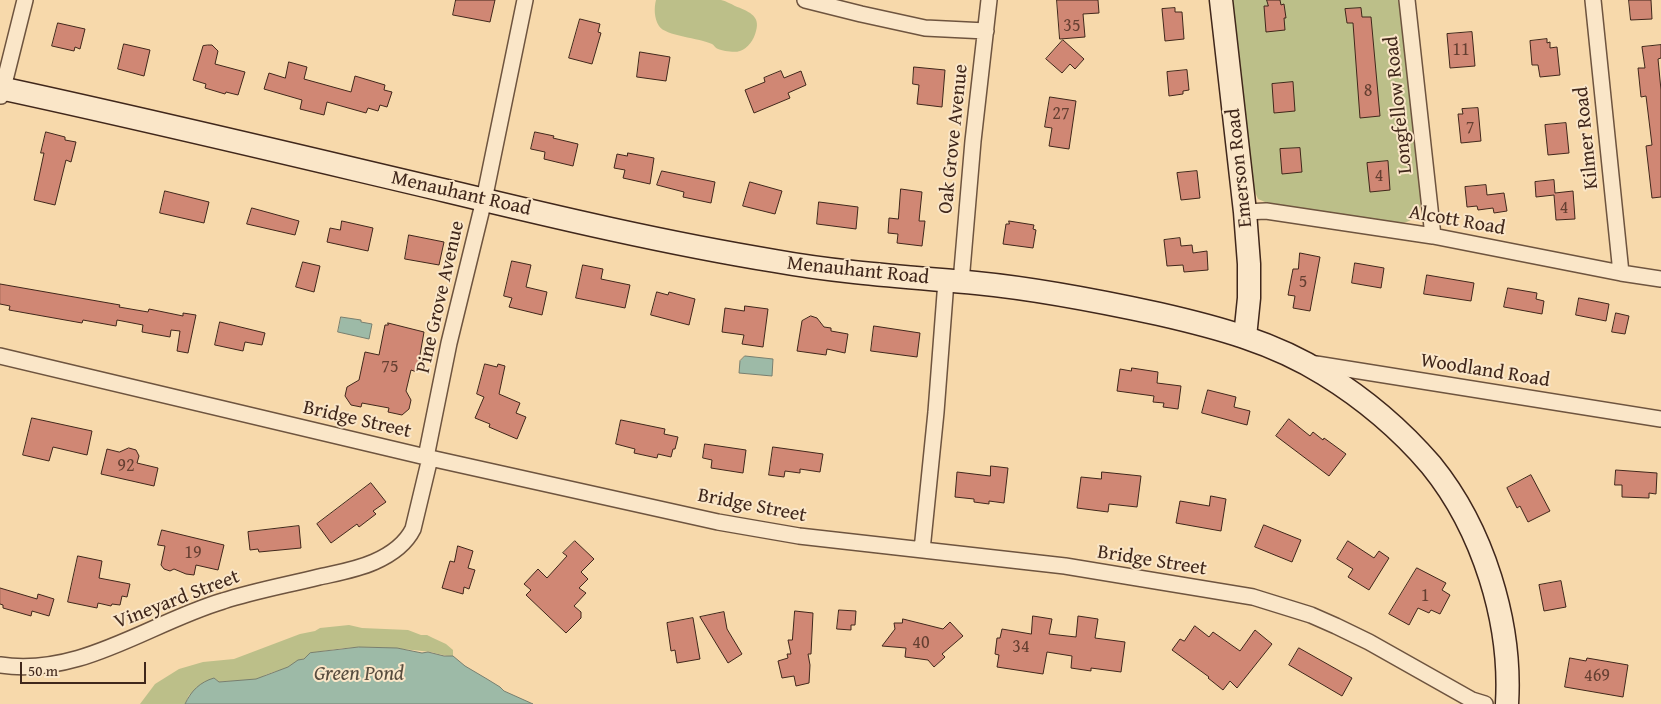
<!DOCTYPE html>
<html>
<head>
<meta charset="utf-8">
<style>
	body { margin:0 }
	#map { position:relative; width:1661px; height:704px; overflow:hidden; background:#f7d9ab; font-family:"Gentium Book Plus",serif }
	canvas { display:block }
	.scale { position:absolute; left:20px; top:662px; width:126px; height:22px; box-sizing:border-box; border:2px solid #40271b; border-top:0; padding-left:6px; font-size:15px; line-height:18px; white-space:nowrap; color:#40271b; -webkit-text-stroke:4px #fae6c8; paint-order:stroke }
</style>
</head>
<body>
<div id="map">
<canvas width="1661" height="704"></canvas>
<div class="scale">50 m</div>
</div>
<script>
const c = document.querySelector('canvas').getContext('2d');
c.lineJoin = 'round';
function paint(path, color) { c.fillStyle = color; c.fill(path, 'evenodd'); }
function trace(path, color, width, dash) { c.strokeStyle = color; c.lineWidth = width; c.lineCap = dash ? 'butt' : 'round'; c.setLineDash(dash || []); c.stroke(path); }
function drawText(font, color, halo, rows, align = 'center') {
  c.font = font + ' "Gentium Book Plus",serif'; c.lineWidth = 4; c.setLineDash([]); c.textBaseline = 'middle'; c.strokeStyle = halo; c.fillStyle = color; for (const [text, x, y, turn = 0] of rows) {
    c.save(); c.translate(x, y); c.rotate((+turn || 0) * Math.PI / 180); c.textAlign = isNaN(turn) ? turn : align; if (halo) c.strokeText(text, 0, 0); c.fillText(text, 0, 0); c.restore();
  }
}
const green = new Path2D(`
	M 656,0 C 671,0 686,0 702,0 C 708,0 715,0 721,0 C 726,1 731,4 735,6 C 747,11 761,15 756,31 C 754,40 748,48 740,51 C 735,53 723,51 718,49 C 715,48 714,45 712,44 C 700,38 665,36 659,26 C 654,18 654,8 656,0 Z
	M 1229,0 L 1399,0 L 1421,196 C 1421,211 1416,222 1400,223 L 1272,205 L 1258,199 L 1251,183 Z
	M 349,625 L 362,628 L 408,630 L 421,635 L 427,635 L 433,638 L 446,644 L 453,650 L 453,656 C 445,656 438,654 431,652 C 396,648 359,644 324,651 C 307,654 301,662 286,668 C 280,671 274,671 268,674 C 264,675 262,678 258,679 C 246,682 232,681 219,682 L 214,678 L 189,695 L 185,704 L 140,704 L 155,684 L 179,669 L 203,662 L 234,659 L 300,634 L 315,631 L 320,628 Z`);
const water = new Path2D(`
	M 341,317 L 361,320 L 361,322 L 372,324 L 369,339 L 338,332 Z
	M 745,356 L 773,359 L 772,376 L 739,373 L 740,361 Z
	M 359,647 L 397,648 L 422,653 L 428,652 L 444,656 L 453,656 L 465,666 L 487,679 L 500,687 L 504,691 L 533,704 L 185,704 C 191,691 200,682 214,678 L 219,682 L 256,679 L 288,667 L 298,660 L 304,659 L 310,653 Z`);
const building = new Path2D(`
	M 456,0 L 495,0 L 490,22 L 453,15 Z
	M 1057,0 L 1098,0 L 1099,13 L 1083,14 L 1085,37 L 1060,39 Z
	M 1267,0 L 1280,0 L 1281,5 L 1284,4 L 1286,18 L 1284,18 L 1285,30 L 1266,32 L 1264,6 L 1268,6 Z
	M 1629,0 L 1651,0 L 1652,19 L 1631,20 Z
	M 1175,8 L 1175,12 L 1182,12 L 1184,39 L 1165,41 L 1162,9 Z
	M 1361,8 L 1362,17 L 1371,17 L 1380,116 L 1360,118 L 1353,23 L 1347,23 L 1345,9 Z
	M 580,19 L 600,24 L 598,32 L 601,33 L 592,64 L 569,58 Z
	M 58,23 L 85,29 L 80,49 L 75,47 L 74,51 L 52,46 Z
	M 1472,32 L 1475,66 L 1450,68 L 1447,34 Z
	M 1547,39 L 1547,43 L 1550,42 L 1550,48 L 1557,47 L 1560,75 L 1540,77 L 1538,65 L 1532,65 L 1530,41 Z
	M 1063,40 L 1084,59 L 1075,69 L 1070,64 L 1062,73 L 1046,59 Z
	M 124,44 L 150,50 L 144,76 L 118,69 Z
	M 208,45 L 212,45 L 218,51 L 215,64 L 245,72 L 238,95 L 226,92 L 225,94 L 205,88 L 206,84 L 193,80 L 203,46 Z
	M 1661,45 L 1661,58 L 1658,59 L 1661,90 L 1661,197 L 1652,198 L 1646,146 L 1652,145 L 1646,96 L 1641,97 L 1638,68 L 1645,68 L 1642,47 Z
	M 640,52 L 670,57 L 666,81 L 637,77 Z
	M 289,62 L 307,67 L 304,79 L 351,92 L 355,76 L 385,85 L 384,90 L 392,92 L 387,107 L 380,105 L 378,111 L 368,108 L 366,113 L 327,102 L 324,115 L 300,109 L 302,100 L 264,89 L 269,73 L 285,78 Z
	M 914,67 L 945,70 L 942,107 L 917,104 L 919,85 L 913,84 Z
	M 1187,70 L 1189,90 L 1183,91 L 1183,94 L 1169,96 L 1167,72 Z
	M 781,71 L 784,78 L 801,71 L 806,85 L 788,93 L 790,98 L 754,113 L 745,90 L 765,82 L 764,78 Z
	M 1293,82 L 1295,111 L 1274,113 L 1272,84 Z
	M 1050,97 L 1076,101 L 1069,149 L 1049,146 L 1052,128 L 1045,127 Z
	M 1478,108 L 1481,141 L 1461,143 L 1458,114 L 1463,114 L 1462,109 Z
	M 1566,123 L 1569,153 L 1548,155 L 1545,125 Z
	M 46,132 L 65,137 L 65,140 L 76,142 L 71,162 L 66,160 L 55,205 L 34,200 L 44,153 L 41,153 Z
	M 535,132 L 554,136 L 553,138 L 578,144 L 573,166 L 544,159 L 545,152 L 531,149 Z
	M 1300,148 L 1302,172 L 1282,174 L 1280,149 Z
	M 628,153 L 654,158 L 650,184 L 623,178 L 625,170 L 614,168 L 617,154 L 627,156 Z
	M 1388,161 L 1390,190 L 1370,192 L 1367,163 Z
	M 662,171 L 715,182 L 711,203 L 683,197 L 684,192 L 657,185 Z
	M 1197,171 L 1200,198 L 1181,200 L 1177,173 Z
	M 1554,180 L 1555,193 L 1573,191 L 1575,219 L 1556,220 L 1554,195 L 1536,197 L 1535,182 Z
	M 750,182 L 782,191 L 775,214 L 743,206 Z
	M 1486,185 L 1487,195 L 1504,193 L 1507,211 L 1494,213 L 1493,208 L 1478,210 L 1477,206 L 1467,207 L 1465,187 Z
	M 901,189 L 922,192 L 919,221 L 925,221 L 922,246 L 897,243 L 898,234 L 888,233 L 889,218 L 898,219 Z
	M 165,191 L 209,202 L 204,223 L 160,213 Z
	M 819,202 L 858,207 L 856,229 L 817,224 Z
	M 252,208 L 299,221 L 295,235 L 247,224 Z
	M 342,221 L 373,228 L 368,251 L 327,242 L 330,228 L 340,230 Z
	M 1009,221 L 1034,225 L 1033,229 L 1036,230 L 1033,248 L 1003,244 L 1006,224 L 1009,224 Z
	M 409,235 L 444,242 L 439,265 L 405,259 Z
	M 1180,238 L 1181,246 L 1192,245 L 1193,253 L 1207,251 L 1208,270 L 1184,272 L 1183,265 L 1167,266 L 1164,240 Z
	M 1300,253 L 1320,257 L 1310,311 L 1293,308 L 1295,296 L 1288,295 L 1293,269 L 1298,269 Z
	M 512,261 L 531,265 L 526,287 L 547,292 L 542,315 L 509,307 L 512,298 L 504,296 Z
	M 303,262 L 320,266 L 314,292 L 296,287 Z
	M 1355,263 L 1384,268 L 1381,288 L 1352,283 Z
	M 583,265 L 603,269 L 601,279 L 630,285 L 625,308 L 576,298 Z
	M 1427,275 L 1474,283 L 1471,301 L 1424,294 Z
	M 0,284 L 120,305 L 119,307 L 148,312 L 149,309 L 183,316 L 183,313 L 196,315 L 188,353 L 177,351 L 180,331 L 171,330 L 170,337 L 142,332 L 143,325 L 117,320 L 116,326 L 83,320 L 82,323 L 9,310 L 10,306 L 0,304 Z
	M 1508,288 L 1537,293 L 1536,299 L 1544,301 L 1542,314 L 1504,307 Z
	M 657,292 L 668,295 L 669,292 L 695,299 L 689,325 L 651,315 Z
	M 1579,298 L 1609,304 L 1606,321 L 1576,315 Z
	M 745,306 L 768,309 L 763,347 L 742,344 L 744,335 L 722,332 L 725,308 L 744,311 Z
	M 1616,313 L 1629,316 L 1625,334 L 1612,332 Z
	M 811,316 L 817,318 L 824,327 L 831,328 L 831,331 L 848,334 L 845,353 L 827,349 L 826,355 L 797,351 L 802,321 Z
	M 220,322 L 265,333 L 262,345 L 245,342 L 243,351 L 215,345 Z
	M 388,323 L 424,332 L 417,372 L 411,370 L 406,391 L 411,400 L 409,409 L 402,415 L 388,412 L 389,408 L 362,403 L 361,407 L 351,405 L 345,396 L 347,387 L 359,380 L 365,352 L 379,355 L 385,325 L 388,325 Z
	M 874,326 L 920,333 L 917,357 L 871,351 Z
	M 485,364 L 497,367 L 498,364 L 505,366 L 499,394 L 520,403 L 516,413 L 526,417 L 517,439 L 489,427 L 490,424 L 475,418 L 484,397 L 477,394 Z
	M 1132,368 L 1158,372 L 1157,383 L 1181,386 L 1178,409 L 1163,407 L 1164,403 L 1153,402 L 1154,396 L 1117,391 L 1120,369 L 1131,371 Z
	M 1208,390 L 1236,397 L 1234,407 L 1250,411 L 1247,425 L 1202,413 Z
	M 32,418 L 92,431 L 87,455 L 53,447 L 49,461 L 23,455 Z
	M 1289,419 L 1310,436 L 1313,432 L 1323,440 L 1324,438 L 1346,454 L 1329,476 L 1276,436 Z
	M 621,420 L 665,429 L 664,434 L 678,437 L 675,449 L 673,449 L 671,457 L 658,454 L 657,458 L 634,453 L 635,449 L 616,444 Z
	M 705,444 L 746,450 L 743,473 L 711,468 L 712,460 L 703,458 Z
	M 773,447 L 823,454 L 820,472 L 800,469 L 800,473 L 785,471 L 784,477 L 769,475 Z
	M 129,448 L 136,450 L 139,456 L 137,463 L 158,468 L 154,486 L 101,474 L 107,449 L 119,452 Z
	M 991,466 L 1008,468 L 1004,503 L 989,501 L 989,504 L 974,502 L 974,499 L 955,497 L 957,472 L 990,476 Z
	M 1616,470 L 1657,473 L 1656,494 L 1649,493 L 1649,498 L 1622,497 L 1622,485 L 1615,485 Z
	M 1102,472 L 1141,476 L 1137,507 L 1109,504 L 1108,512 L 1077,508 L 1081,477 L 1101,479 Z
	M 1531,475 L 1550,511 L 1528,522 L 1520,506 L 1517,508 L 1507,488 Z
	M 371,483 L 386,502 L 373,511 L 376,514 L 359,527 L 357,524 L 331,543 L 317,524 Z
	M 1211,496 L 1226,499 L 1221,531 L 1176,523 L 1180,501 L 1209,506 Z
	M 1264,525 L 1301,540 L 1292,562 L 1255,547 Z
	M 299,526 L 301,548 L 259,552 L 258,549 L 250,550 L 248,532 Z
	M 162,530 L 224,545 L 218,570 L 196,565 L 194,575 L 186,574 L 174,569 L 170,571 L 164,569 L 161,565 L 165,546 L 158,545 Z
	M 575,541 L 594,559 L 581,572 L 588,579 L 579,588 L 586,593 L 574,606 L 581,612 L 581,618 L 566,633 L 526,595 L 531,590 L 524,584 L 538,569 L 547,578 L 567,556 L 563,553 Z
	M 1348,541 L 1374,558 L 1379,551 L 1389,558 L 1369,590 L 1348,577 L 1353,569 L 1337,559 Z
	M 458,546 L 473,551 L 468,568 L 475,570 L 469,589 L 464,587 L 463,594 L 442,588 L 450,561 L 454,562 Z
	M 78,556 L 102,561 L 99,578 L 130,584 L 127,597 L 122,596 L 120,605 L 112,604 L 111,606 L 98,603 L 97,608 L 68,602 Z
	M 1417,568 L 1446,583 L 1442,590 L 1450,595 L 1440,614 L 1431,610 L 1429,613 L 1418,608 L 1409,625 L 1389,614 Z
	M 1561,581 L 1566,607 L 1544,611 L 1539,585 Z
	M 0,588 L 37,599 L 38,594 L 54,599 L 49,616 L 32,611 L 31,616 L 3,608 L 3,605 L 0,604 Z
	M 839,610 L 856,611 L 855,625 L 851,625 L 851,630 L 837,629 Z
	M 795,611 L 813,613 L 811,654 L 808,654 L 810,665 L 809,683 L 796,686 L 794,676 L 782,678 L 778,661 L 788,658 L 787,654 L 791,654 L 788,640 L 792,640 Z
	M 724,612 L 727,629 L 742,654 L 728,663 L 700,617 Z
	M 1033,616 L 1052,619 L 1049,634 L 1076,637 L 1078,616 L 1098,619 L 1095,638 L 1125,642 L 1121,672 L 1091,668 L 1091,671 L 1071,668 L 1072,656 L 1047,652 L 1043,674 L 997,667 L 999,655 L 995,654 L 997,638 L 1000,638 L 1002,629 L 1031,634 Z
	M 693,618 L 700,659 L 677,663 L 675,650 L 671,651 L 667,623 Z
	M 903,619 L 943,629 L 950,622 L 963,636 L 942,654 L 945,657 L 934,667 L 928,660 L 905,657 L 906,648 L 882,646 L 895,629 L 894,623 L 902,623 Z
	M 1195,626 L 1209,637 L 1213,632 L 1240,651 L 1255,630 L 1272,644 L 1237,688 L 1230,681 L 1223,690 L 1208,678 L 1209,677 L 1172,650 L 1180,639 L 1184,641 Z
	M 1299,648 L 1352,678 L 1342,696 L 1289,665 Z
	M 1570,658 L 1586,661 L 1587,658 L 1628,665 L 1623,697 L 1565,687 Z`);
const street = new Path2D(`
	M 805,0 L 861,14 L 925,28 L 986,31
	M 1407,0 L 1433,236
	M 1593,0 L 1621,273
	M 1,96 L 25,0
	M 1245,212 L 1266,211 L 1433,236 L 1621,273 L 1661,279
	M 961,282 L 973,141 L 989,0
	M 0,356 L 430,458 L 718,522 L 799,536 L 1065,566 L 1253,597 L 1311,615 L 1336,626 L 1369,642 L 1472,700 L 1485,704
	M 1316,364 L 1661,419
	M 426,457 L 449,343 L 484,200 L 525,0
	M 922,550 L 936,412 L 946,281
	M 0,665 C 81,677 149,623 223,601 C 254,591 287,585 319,577 C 337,573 356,570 374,562 C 390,555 405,545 413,529 L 430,458`);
const secondary = new Path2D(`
	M 1221,0 L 1245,212 L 1249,264 L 1249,298 L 1245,337
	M 0,88 C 149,120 298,156 447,191 C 555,217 665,243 775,261 C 841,273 909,277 976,283 C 1038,289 1099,301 1159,314 C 1216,327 1273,342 1324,374 C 1363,398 1401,430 1431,465 C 1483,529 1512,622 1507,704`);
const numberNames = [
	["35",1072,26],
	["11",1461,50],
	["8",1368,91],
	["27",1061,114],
	["7",1470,128],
	["4",1379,176],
	["4",1564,208],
	["5",1303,282],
	["75",390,367],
	["92",126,466],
	["19",193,553],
	["1",1425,596],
	["40",921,643],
	["34",1021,647],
	["469",1597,676]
];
const streetNames = [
	["Longfellow Road",1399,105,-96],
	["Kilmer Road",1587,138,-96],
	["Oak Grove Avenue",954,139,-84],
	["Emerson Road",1240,168,-96],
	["Menauhant Road",461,194,13],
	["Alcott Road",1457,221,10],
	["Menauhant Road",858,271,6],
	["Pine Grove Avenue",441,297,-77],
	["Woodland Road",1485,371,9],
	["Bridge Street",357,420,13],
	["Bridge Street",752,506,11],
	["Bridge Street",1152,561,9],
	["Vineyard Street",177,600,-21]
];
const waterNames = [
	["Green Pond",359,675]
];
paint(green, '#bcbf89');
paint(water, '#9dbaa7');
trace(water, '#787f6f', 1);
paint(building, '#d08774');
trace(building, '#40271b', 1);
trace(street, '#6e543f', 18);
trace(secondary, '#40271b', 25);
trace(street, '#fae6c8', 15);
trace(secondary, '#fae6c8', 22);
drawText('18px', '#643f31', null, numberNames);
drawText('20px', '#40271b', '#fae6c8', streetNames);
drawText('italic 21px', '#574c3e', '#fae6c8', waterNames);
</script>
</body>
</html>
